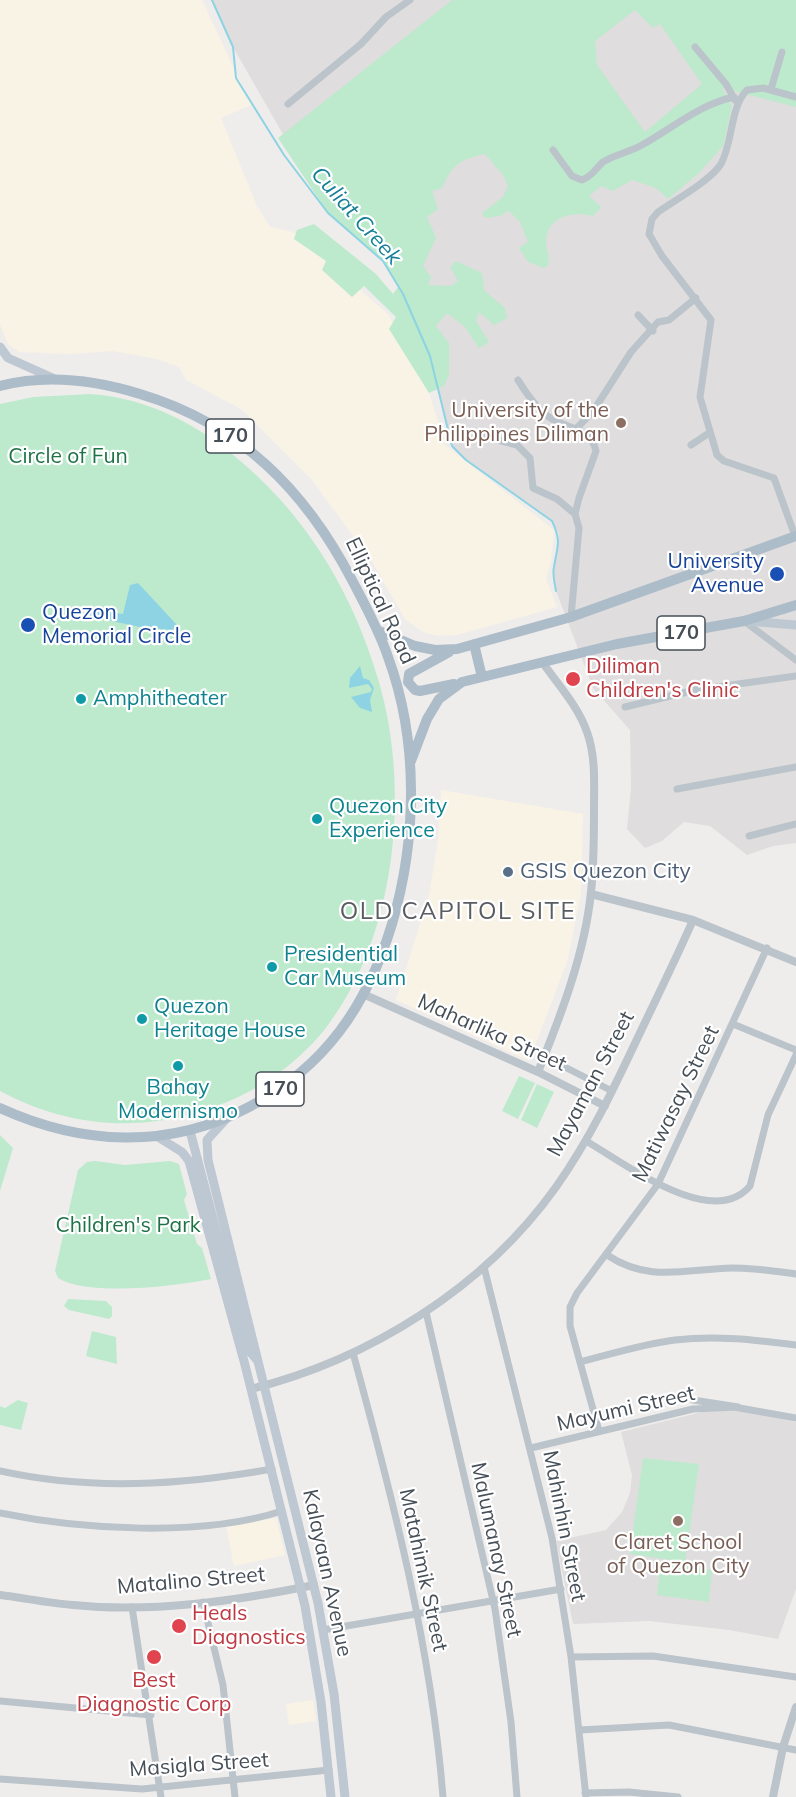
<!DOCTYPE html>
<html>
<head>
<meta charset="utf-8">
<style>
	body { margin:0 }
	canvas { display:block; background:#efecec }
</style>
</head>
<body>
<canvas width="796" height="1797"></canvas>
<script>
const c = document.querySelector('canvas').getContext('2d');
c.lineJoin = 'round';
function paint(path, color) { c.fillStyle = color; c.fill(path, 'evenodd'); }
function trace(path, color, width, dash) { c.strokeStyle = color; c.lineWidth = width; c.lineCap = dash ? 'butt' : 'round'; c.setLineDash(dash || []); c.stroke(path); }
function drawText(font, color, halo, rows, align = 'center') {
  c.font = font + ' Mulish,sans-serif'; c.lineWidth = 4.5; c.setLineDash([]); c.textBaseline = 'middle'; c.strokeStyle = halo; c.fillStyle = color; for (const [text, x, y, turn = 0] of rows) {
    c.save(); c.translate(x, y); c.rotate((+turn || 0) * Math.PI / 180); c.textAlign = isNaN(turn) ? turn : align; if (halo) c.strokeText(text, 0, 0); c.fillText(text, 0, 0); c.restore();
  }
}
const commercial = new Path2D(`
	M 0,0 L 202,0 L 251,105 L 221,118 L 257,206 L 270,227 L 293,232 L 388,314 L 429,393 L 445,445 L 554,530 L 551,561 L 546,579 L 557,607 L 457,635 L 439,636 L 423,632 L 405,619 L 371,560 L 311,479 L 241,409 L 186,380 L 179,367 L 157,359 L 113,351 L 71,354 L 19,352 L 8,344 L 0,324 Z
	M 441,790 L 583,814 L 581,893 L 567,962 L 529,1061 L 396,1000 L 429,896 L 438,839 Z
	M 276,1518 L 285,1555 L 234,1566 L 226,1525 Z
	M 313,1700 L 316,1721 L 289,1725 L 286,1704 Z`);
const education = new Path2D(`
	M 212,0 L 796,0 L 796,843 L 773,846 L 747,855 L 710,826 L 684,822 L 662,841 L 645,848 L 627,829 L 631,788 L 630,730 L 593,688 L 556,591 L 553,568 L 559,534 L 552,521 L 466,460 L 452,446 L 430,356 L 403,294 L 383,261 L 328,213 L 233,47 Z
	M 734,1410 L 796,1422 L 796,1589 L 778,1639 L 729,1630 L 649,1621 L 573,1624 L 556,1541 L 606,1530 L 622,1512 L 630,1493 L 632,1475 L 621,1432 L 702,1412 Z`);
const green = new Path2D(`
	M 452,0 L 796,0 L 796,107 L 722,88 L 732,106 L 723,146 L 700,172 L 668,199 L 656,188 L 632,180 L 613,191 L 601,186 L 589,196 L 601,207 L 593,216 C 574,211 547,216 546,241 C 546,248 549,256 549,264 L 544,268 L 528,262 L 519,248 L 528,242 L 520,222 L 509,211 L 500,216 L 485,218 L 482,213 L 503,197 L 508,186 L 503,175 L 485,154 C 459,160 453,164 442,188 L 432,191 L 438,209 L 427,217 L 436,238 L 423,266 L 431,277 L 428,285 L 451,286 L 458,281 L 450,267 L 456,261 L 482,273 L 484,290 L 505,308 L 507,318 L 494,325 L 479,312 L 476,321 L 489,342 L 479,348 L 465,327 L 447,313 L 436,326 L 449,343 L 449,374 L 444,386 L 429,393 L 389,329 L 396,317 L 364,286 L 352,297 L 322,270 L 326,261 L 294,239 L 297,230 L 314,224 L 376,274 L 393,294 L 398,287 L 383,261 L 328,213 L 278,138 ZM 635,10 L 653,28 L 660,24 L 702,84 L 645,132 L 597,65 L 595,41 Z
	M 90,394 C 150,398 201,426 245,465 C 310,521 354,597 378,679 C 411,788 397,937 325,1029 C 294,1068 249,1097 202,1111 C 133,1133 63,1125 0,1091 L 0,404 L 33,397 Z
	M 519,1076 L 535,1083 L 518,1119 L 502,1111 Z
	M 537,1084 L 554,1092 L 537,1128 L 521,1120 Z
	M 0,1135 L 13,1148 L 0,1191 Z
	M 95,1161 L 125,1165 L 170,1161 L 179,1164 L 187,1194 L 184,1200 L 197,1244 L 202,1248 L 211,1279 C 176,1286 88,1297 58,1278 L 55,1271 L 78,1170 L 87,1162 Z
	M 68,1299 L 106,1301 L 112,1307 L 112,1316 L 109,1319 L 69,1310 L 64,1306 Z
	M 92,1331 L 116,1337 L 117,1364 L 86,1356 Z
	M 18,1400 L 28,1403 L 21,1430 L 0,1425 L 0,1406 L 5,1408 Z
	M 643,1458 L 699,1464 L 685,1562 L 630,1554 Z
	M 660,1563 L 712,1570 L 709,1602 L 657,1595 Z`);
const water = new Path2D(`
	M 138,583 L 177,625 L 172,630 L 140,627 L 88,616 L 89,609 L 123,614 L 130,585 Z
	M 360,666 L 363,678 L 369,680 L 374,688 L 370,700 L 372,712 L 360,708 L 351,697 L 371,692 L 372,689 L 368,684 L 349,688 L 350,678 Z`);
const stream = new Path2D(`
	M 212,0 L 233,47 L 236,78 L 284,155 L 328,213 L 383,261 L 403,294 L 430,356 L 452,446 L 466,460 L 552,521 C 562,542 557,547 554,567 C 552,575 555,584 556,591`);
const minor = new Path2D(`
	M 695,47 L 726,84 L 735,100
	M 771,89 L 782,52
	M 288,104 L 361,44 L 386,17 L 410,0
	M 553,150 L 572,176 L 582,180 C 593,176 595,169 603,162 C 611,156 632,151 642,145 C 671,129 700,104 734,97
	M 638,315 L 653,331
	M 518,380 C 527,394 538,411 552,419 C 569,429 591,428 596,451 L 579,498 L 575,514 L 579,528 L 571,617
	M 577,428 L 594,410 L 631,352 L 658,322 L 669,320 L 696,298
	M 479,435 L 517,445 L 530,458 L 533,488 L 557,499 L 575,514
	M 691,445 L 709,433
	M 795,536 L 774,478 L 724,461 L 717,455 L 700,397 L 711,320 L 662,256 L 649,234 L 652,219 L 658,212 C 675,200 710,181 721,164 C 733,142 730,107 747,90 L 763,88 L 796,97
	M 744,621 L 796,660
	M 625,707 L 695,690 L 796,676
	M 677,789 L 796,767
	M 749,836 L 796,824
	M 733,1024 L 796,1050
	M 545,1057 L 612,1091
	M 586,1141 C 623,1162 712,1231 750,1186 L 768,1115 L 796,1055
	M 607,1255 C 649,1283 685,1269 732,1268 C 754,1268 774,1271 796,1274
	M 484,1267 L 552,1538 L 571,1657 L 586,1797
	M 426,1312 L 495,1609 L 511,1722 L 517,1797
	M 353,1353 C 393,1499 431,1646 443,1797
	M 580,1362 C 611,1354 643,1344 675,1340 C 716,1335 756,1340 796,1345
	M 734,1407 L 796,1418
	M 599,1431 L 570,1326 L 570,1307 L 577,1293 L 658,1184 L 767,948
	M 531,1448 L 693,1409 L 738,1407 L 693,1400
	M 0,1471 C 90,1491 182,1485 272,1469
	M 0,1513 C 82,1530 202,1537 282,1511
	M 203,1602 L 223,1685 L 235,1797
	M 132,1607 L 161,1797
	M 323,1630 L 561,1589
	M 571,1657 L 653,1656 L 796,1677
	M 0,1701 L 151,1715
	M 580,1730 L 669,1725 L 796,1750
	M 0,1779 L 142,1789 L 329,1770
	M 585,1793 L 629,1792 L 678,1797`);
const tertiary = new Path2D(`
	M 591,894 L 693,920 L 796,962
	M 363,994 L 538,1072 L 605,1106
	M 538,1072 C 561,1015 585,953 591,892 C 594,865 594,837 594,809 C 594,784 596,757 587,732 C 578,706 559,686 543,663
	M 251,1389 C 370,1359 484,1288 556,1187 C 590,1139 614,1088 639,1035 C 657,997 676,959 693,920
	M 0,1595 C 24,1598 48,1603 73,1605 C 152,1613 236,1601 314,1585
	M 773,1797 L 783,1747 L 796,1707`);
const secondary = new Path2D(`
	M 0,347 L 8,358 L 55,379
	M 747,621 L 796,625
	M 227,1118 L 207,1140 L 208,1160 L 318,1603 L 334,1694 L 345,1797
	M 190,1131 L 247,1348 L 257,1360
	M 158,1137 L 182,1152 L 189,1161 L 244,1361 L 305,1606 L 321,1702 L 331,1797`);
const primary = new Path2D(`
	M 0,386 C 46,374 95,380 140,394 C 240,424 305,490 352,580 C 365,605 379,630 388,657 C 419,741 417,839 392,924 C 367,1006 325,1067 249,1107 C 168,1150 81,1145 0,1108
	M 377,630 L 415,646 L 435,650 L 457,649 L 571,617 L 796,536
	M 474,644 L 482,677
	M 449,652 L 409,674 L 408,682 L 415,690 L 420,691 L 454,684
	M 411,761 L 427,719 L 439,699 L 462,682 L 617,644 L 744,621 L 796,605`);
const markers = [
	[621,423,6,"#8d6e63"],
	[777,574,8,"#1a4fb4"],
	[28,625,8,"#1a4fb4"],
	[573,679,8,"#e0444e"],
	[81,699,6,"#0f9aa8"],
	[317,819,6,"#0f9aa8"],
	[508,872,6,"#5c6f8a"],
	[272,967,6,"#0f9aa8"],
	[142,1019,6,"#0f9aa8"],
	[178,1066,6,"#0f9aa8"],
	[678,1521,6,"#8d6e63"],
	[179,1626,8,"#e0444e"],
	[154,1657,8,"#e0444e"]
];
const shields = [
	[230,436,48],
	[681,633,48],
	[280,1089,48]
];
const shieldNames = [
	["170",230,436],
	["170",681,633],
	["170",280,1089]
];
const educationNames = [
	["University of the",609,411],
	["Philippines Diliman",609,435],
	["Claret School",678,1543,"center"],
	["of Quezon City",678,1567,"center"]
];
const parkNames = [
	["Circle of Fun",68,457],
	["Children's Park",128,1226]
];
const transitNames = [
	["University",764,562],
	["Avenue",764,586],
	["Quezon",42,613,"left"],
	["Memorial Circle",42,637,"left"]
];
const streetNames = [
	["Elliptical Road",380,601,65],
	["Maharlika Street",492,1033,24],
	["Mayaman Street",591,1084,-62],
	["Matiwasay Street",676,1104,-64],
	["Mayumi Street",626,1409,-13],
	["Mahinhin Street",564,1526,79],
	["Malumanay Street",496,1550,78],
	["Matahimik Street",423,1570,78],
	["Kalayaan Avenue",327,1573,78],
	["Matalino Street",191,1581,-5],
	["Masigla Street",199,1765,-4]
];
const healthNames = [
	["Diliman",586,667],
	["Children's Clinic",586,691],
	["Heals",192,1614],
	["Diagnostics",192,1638],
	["Best",154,1681,"center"],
	["Diagnostic Corp",154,1705,"center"]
];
const cultureNames = [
	["Amphitheater",93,699],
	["Quezon City",329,807],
	["Experience",329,831],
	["Presidential",284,955],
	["Car Museum",284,979],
	["Quezon",154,1007],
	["Heritage House",154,1031],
	["Bahay",178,1088,"center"],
	["Modernismo",178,1112,"center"]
];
const serviceNames = [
	["GSIS Quezon City",520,872]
];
const waterNames = [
	["Culiat Creek",356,216,48]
];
const quarterNames = [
	["OLD CAPITOL SITE",458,912]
];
paint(commercial, '#f9f3e5');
paint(education, '#dfdddd');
paint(green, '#bdeacd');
paint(water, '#8dd3e3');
trace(stream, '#8dd3e3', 2);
trace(minor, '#bbc4ca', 7);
trace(tertiary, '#bbc4ca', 8);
trace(secondary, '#bec8d2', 9);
trace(primary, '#adbcc9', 10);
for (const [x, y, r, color] of markers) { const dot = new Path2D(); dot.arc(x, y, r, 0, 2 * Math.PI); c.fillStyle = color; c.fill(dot); trace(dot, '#fff', 2); }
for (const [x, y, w] of shields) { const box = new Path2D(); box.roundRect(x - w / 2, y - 17, w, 34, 4.5); c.fillStyle = '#fff'; c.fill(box); trace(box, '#464f57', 1.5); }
drawText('bold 20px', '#464f57', null, shieldNames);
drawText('21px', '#785e54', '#fff', educationNames, 'right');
drawText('21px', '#1e7246', '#fff', parkNames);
drawText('21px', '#164399', '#fff', transitNames, 'right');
drawText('21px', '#464f57', '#fff', streetNames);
drawText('21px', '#be3a42', '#fff', healthNames, 'left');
drawText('21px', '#0d838f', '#fff', cultureNames, 'left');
drawText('21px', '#4e5e75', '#fff', serviceNames, 'left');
drawText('italic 22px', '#178099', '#fff', waterNames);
c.letterSpacing = '1.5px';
drawText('24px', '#595c60', '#fff', quarterNames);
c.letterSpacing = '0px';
</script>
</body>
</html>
